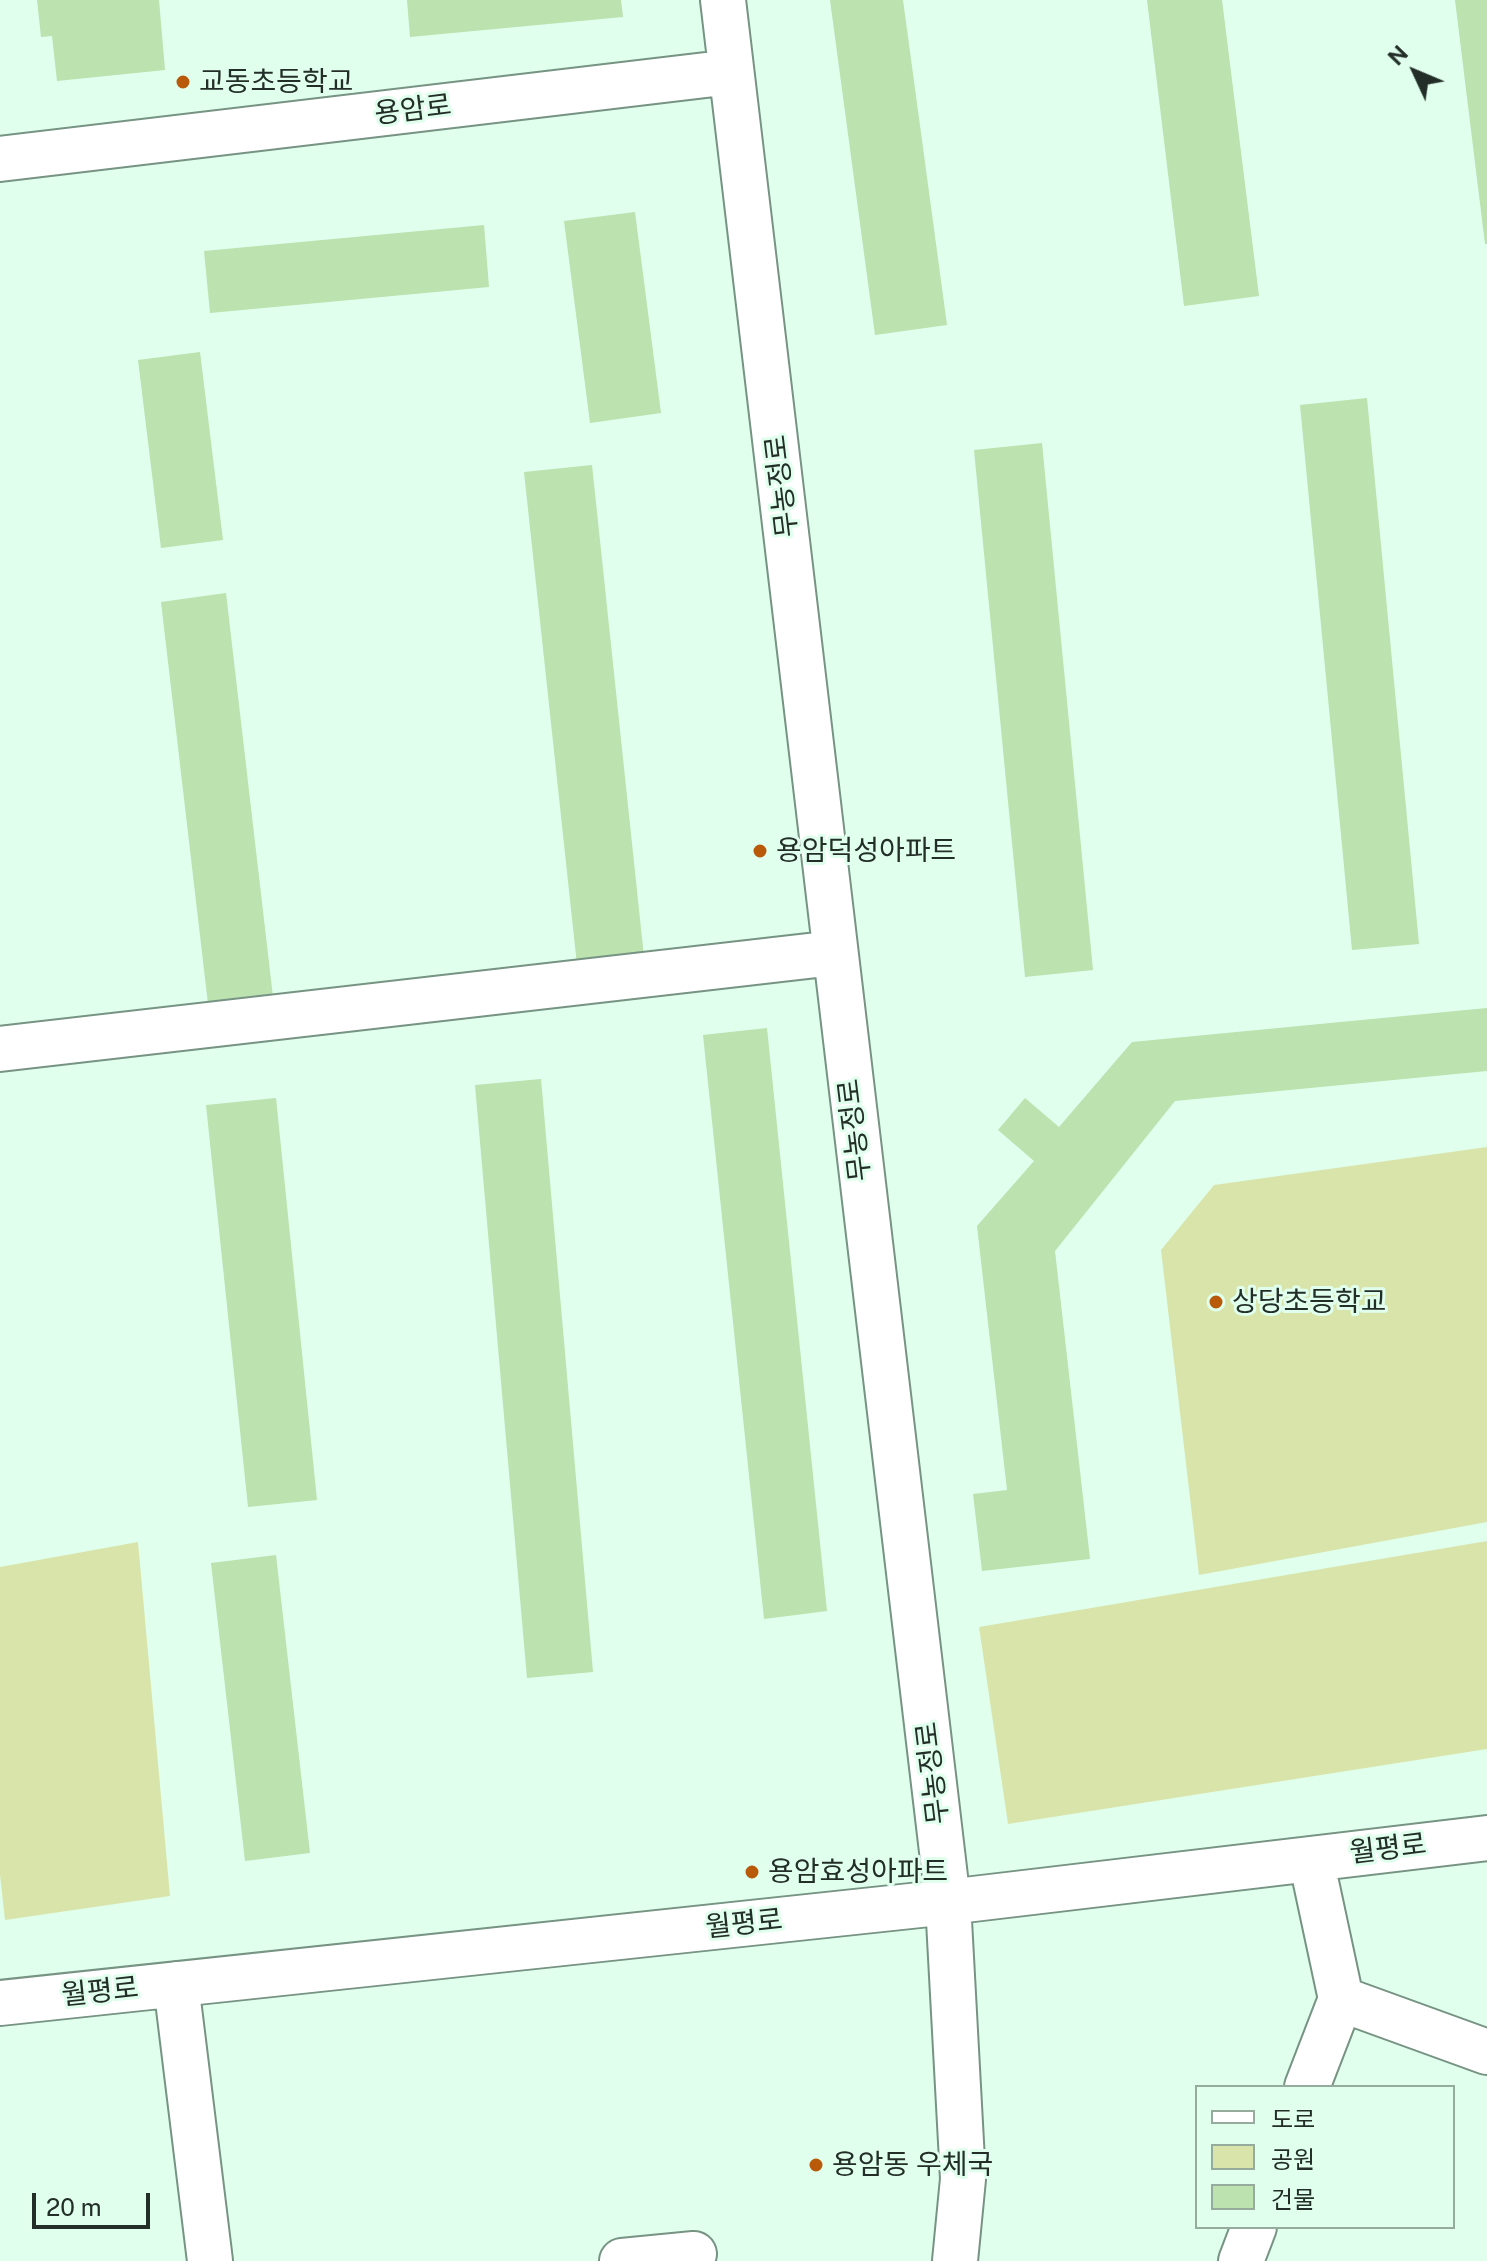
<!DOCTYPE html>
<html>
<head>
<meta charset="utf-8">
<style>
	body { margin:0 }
	#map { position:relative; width:1487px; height:2261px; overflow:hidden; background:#e0ffed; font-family:"Public Sans","Noto Sans KR",sans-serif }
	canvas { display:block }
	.legend { position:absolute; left:1195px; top:2085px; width:260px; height:144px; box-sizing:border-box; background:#e0ffed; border:2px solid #94ab9e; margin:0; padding:10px 14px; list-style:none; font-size:24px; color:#222e27 }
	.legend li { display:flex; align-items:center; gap:16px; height:40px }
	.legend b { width:40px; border:2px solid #94ab9e }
	.north { position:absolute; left:1375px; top:32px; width:80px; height:80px; -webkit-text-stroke:6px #e0ffed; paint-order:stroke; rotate:314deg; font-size:22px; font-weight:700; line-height:32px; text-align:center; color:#222e27 }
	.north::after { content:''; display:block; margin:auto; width:28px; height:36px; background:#222e27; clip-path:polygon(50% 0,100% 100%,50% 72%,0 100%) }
	.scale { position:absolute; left:32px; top:2193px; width:118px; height:36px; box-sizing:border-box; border:4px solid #222e27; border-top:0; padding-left:10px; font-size:24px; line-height:28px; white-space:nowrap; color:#222e27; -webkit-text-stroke:6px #e0ffed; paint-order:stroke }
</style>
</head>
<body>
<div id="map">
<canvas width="1487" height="2261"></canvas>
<ul class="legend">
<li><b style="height:10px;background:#fff"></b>도로</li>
<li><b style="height:22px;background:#d9e4ab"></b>공원</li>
<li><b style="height:22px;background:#bbe2af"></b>건물</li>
</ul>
<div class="north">N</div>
<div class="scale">20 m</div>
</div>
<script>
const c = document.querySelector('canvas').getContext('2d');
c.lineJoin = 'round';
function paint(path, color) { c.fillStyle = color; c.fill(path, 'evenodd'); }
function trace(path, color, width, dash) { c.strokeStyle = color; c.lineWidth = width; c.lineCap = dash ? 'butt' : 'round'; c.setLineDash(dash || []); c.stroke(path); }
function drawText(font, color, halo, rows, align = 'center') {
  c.font = font + ' "Public Sans","Noto Sans KR",sans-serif'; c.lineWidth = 6; c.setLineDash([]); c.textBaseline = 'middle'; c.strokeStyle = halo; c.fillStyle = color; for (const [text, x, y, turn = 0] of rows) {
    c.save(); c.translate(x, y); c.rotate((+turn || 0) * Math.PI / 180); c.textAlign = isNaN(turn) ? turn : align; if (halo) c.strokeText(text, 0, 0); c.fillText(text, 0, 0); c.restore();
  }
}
const green = new Path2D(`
	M 1487,1147 L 1487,1522 L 1199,1575 L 1161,1250 L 1214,1185 Z
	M 1487,1541 L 1487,1749 L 1008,1824 L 979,1627 Z
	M 138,1542 L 170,1896 L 5,1920 L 0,1875 L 0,1567 Z`);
const building = new Path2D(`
	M 37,0 L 159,0 L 165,70 L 57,81 L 52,36 L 41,37 Z
	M 407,0 L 621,0 L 623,17 L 410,37 Z
	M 830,0 L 903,0 L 947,325 L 875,335 Z
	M 1147,0 L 1222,0 L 1259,296 L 1184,306 Z
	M 1455,0 L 1487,0 L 1487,244 L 1485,244 Z
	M 635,212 L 661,413 L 590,423 L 564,221 Z
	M 484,225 L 489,287 L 210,313 L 204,251 Z
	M 200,352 L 223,540 L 161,548 L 138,360 Z
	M 1367,398 L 1419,944 L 1352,950 L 1300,405 Z
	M 1042,443 L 1093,970 L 1025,977 L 974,450 Z
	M 592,465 L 644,957 L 577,965 L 524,472 Z
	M 226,593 L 273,997 L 208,1004 L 161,602 Z
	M 1487,1008 L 1487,1071 L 1175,1101 L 1055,1251 L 1090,1559 L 982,1571 L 973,1494 L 1007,1490 L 977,1226 L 1034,1161 L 998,1130 L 1025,1098 L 1059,1127 L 1132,1042 Z
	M 767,1028 L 827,1611 L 764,1619 L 703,1035 Z
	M 541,1079 L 593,1672 L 527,1678 L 475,1085 Z
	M 276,1098 L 317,1500 L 248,1507 L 206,1105 Z
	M 276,1555 L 310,1853 L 245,1861 L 211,1563 Z`);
const minor = new Path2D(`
	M 723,0 L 948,1902 L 963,2179 L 955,2261
	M 0,159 L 731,72
	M 0,1049 L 834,953
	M 1311,1859 L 1341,1999 L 1487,2052
	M 176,1984 L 210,2261
	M 0,2003 L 948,1902 L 1487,1838
	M 1307,2087 L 1341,1999
	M 622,2261 L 694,2254 L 692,2261
	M 1241,2261 L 1254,2227`);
const markers = [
	[183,82,8,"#b85a0a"],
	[760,851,8,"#b85a0a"],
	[1216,1302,8,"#b85a0a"],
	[752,1872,8,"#b85a0a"],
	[816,2165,8,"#b85a0a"]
];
const poiNames = [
	["교동초등학교",199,82],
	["용암덕성아파트",776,851],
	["상당초등학교",1232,1302],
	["용암효성아파트",768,1872],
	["용암동 우체국",832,2165]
];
const streetNames = [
	["용암로",413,110,-7],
	["무농정로",782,486,-97],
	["무농정로",855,1130,-97],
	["무농정로",933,1773,-97],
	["월평로",1388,1849,-7],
	["월평로",744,1924,-6],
	["월평로",100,1992,-6]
];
paint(green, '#d9e4ab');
paint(building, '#bbe2af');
trace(minor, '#779383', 48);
trace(minor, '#fff', 44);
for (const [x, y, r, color] of markers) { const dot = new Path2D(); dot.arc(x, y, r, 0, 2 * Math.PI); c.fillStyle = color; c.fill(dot); trace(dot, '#e0ffed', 3); }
drawText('28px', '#222e27', '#e0ffed', poiNames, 'left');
drawText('28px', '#222e27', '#e0ffed', streetNames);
</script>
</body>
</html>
